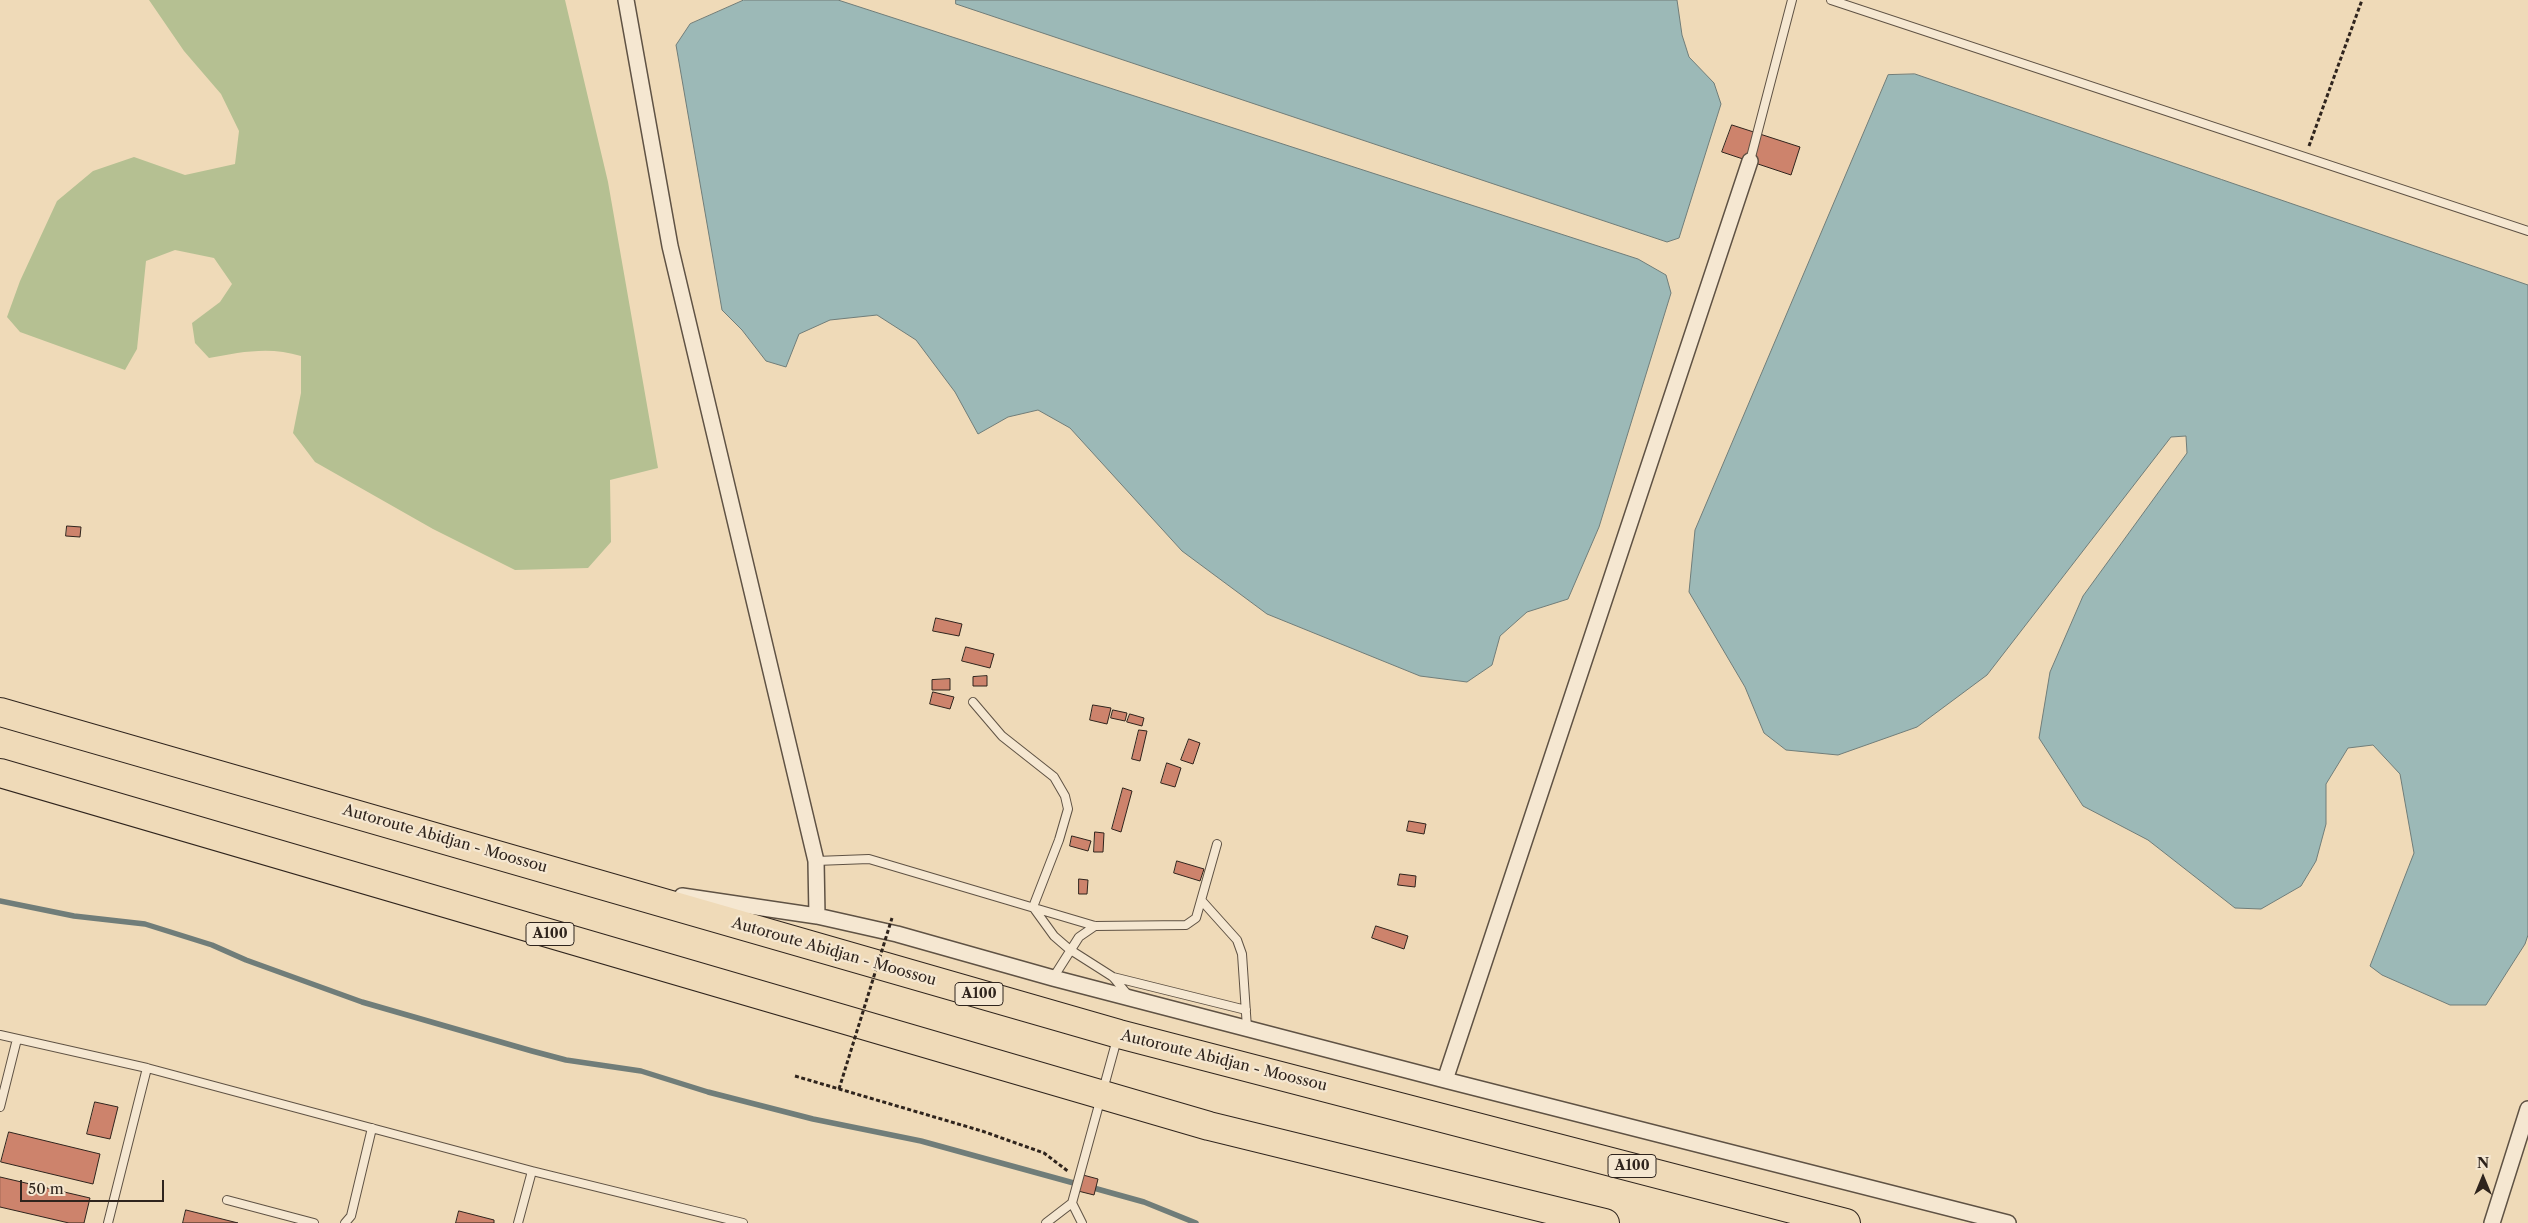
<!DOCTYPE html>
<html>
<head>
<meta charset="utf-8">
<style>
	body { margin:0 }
	#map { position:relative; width:2528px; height:1223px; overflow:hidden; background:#efdab8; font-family:"Libre Caslon Text",serif }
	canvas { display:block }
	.north { position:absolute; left:2458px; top:1153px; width:50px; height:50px; -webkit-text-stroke:4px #f5e7d1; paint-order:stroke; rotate:0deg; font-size:14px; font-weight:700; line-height:20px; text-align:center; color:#2f241d }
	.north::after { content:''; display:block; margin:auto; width:18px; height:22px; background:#2f241d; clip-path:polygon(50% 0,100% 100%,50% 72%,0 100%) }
	.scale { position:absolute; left:20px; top:1180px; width:144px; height:22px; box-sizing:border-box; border:2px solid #2f241d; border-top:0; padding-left:6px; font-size:15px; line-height:18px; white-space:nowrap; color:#2f241d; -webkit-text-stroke:4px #f5e7d1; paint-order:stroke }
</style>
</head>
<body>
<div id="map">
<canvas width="2528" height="1223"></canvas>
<div class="north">N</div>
<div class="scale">50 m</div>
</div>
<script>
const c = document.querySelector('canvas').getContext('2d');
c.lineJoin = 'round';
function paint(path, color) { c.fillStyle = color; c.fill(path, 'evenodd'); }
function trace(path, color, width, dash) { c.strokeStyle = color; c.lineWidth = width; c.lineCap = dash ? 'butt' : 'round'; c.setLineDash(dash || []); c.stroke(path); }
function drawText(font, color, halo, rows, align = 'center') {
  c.font = font + ' "Libre Caslon Text",serif'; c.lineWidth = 4.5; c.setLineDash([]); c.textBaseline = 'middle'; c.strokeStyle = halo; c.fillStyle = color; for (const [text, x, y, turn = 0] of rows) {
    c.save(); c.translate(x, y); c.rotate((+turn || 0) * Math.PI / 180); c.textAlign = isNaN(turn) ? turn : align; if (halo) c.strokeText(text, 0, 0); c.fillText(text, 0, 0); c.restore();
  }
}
const green = new Path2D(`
	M 149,0 L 565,0 L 608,182 L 658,468 L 610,480 L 611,542 L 588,568 L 515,570 L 433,529 L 315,462 L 293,433 L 301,393 L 301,356 C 270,346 240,352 209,358 L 195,343 L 192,323 L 220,302 L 232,284 L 214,258 L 175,250 L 146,261 L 137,349 L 125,370 L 20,332 L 7,317 L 20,281 L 57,201 L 93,171 L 134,157 L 185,175 L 235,164 L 239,131 L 221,94 L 184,51 Z`);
const water = new Path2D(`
	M 744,0 L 838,0 L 1638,259 L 1666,275 L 1671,293 L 1599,527 L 1568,599 L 1527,612 L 1500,636 L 1492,665 L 1467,682 L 1420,676 L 1267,614 L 1182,551 L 1070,428 L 1038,410 L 1008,417 L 978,434 L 955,392 L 916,340 L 877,315 L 830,320 L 799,334 L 786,367 L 766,361 L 742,330 L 722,310 L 676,45 L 690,24 Z
	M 956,0 L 1677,0 L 1682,35 L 1689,57 L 1714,83 L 1721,104 L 1679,238 L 1667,242 L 956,4 Z
	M 1915,74 L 2528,285 L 2528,935 L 2525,944 L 2486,1005 L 2450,1005 L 2382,975 L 2370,966 L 2414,853 L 2400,774 L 2373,745 L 2348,748 L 2326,784 L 2326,824 L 2316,861 L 2301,886 L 2261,909 L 2235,908 L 2148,840 L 2083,806 L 2039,738 L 2050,672 L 2083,596 L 2187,453 L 2186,436 L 2171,437 L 1987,675 L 1917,727 L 1838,755 L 1786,750 L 1764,733 L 1745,687 L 1689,592 L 1695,530 L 1888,75 Z`);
const stream = new Path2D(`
	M 0,901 L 74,916 L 145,924 L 212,945 L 246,960 L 362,1002 L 532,1051 L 566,1060 L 641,1071 L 708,1092 L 813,1119 L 921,1141 L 1081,1185
	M 1090,1187 L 1144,1202 L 1196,1223`);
const building = new Path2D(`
	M 1732,125 L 1800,147 L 1791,175 L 1722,152 Z
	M 67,526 L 81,527 L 80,537 L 66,536 Z
	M 936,618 L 962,624 L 959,636 L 933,631 Z
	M 966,647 L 994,654 L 990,668 L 962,661 Z
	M 987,676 L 987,686 L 973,686 L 973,677 Z
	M 950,679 L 950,690 L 932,690 L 932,680 Z
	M 933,692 L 954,697 L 950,709 L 930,704 Z
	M 1093,705 L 1111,708 L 1107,724 L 1090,720 Z
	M 1113,710 L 1127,713 L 1125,721 L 1111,718 Z
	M 1130,714 L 1144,718 L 1142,726 L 1127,722 Z
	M 1139,730 L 1147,731 L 1140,761 L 1132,759 Z
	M 1189,739 L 1200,743 L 1193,764 L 1181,760 Z
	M 1167,763 L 1181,768 L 1175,787 L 1161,783 Z
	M 1123,788 L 1132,791 L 1121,832 L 1112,829 Z
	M 1409,821 L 1426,824 L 1424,834 L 1407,831 Z
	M 1095,832 L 1104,833 L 1103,852 L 1094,852 Z
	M 1072,836 L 1091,841 L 1088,851 L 1070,846 Z
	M 1177,861 L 1204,869 L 1200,881 L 1174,873 Z
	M 1400,874 L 1416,876 L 1415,887 L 1398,885 Z
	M 1079,879 L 1088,880 L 1087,894 L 1079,894 Z
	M 1376,926 L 1408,936 L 1404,949 L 1372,938 Z
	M 95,1102 L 118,1107 L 110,1139 L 87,1134 Z
	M 9,1132 L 100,1154 L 93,1184 L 1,1162 Z
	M 1083,1175 L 1098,1179 L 1094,1195 L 1078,1191 Z
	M 0,1177 L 90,1198 L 84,1223 L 69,1223 L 0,1207 Z
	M 186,1210 L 238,1223 L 183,1223 Z
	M 459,1211 L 494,1220 L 494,1223 L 456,1223 Z`);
const path = new Path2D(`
	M 2309,146 L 2362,0
	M 795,1076 L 982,1131 L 1044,1153 L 1069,1172`);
const lane = new Path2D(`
	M 1831,0 L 2528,231
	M 1750,161 L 1792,0
	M 973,702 L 1002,736 L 1054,777 L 1065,796 L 1068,809 L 1059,840 L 1033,907 L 1054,936 L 1069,949 L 1113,977 L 1128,995
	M 816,861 L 869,859 L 1095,926 L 1186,925 L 1196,918 L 1217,844
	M 1202,901 L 1237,940 L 1242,954 L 1247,1028
	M 1113,977 L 1246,1010
	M 1053,978 L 1079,937 L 1095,926
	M 0,1035 L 147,1068 L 532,1171 L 743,1223
	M 0,1107 L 17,1039
	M 227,1200 L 314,1223
	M 1072,1203 L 1082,1223
	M 108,1223 L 147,1068
	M 345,1223 L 351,1216 L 372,1128
	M 518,1223 L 532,1171
	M 1046,1223 L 1072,1203 L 1117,1039`);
const street = new Path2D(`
	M 626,0 L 670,246 L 816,861 L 817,916
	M 682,896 L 817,916 L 897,934 L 1053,978 L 1445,1080 L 2008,1223
	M 1445,1080 L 1750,161
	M 2492,1223 L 2528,1109`);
const highway = new Path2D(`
	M 0,712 L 1119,1034 L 1846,1223
	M 0,773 L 1209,1126 L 1605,1223`);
const pathBridge = new Path2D(`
	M 839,1089 L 892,918`);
const shields = [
	[550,934,48],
	[979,994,48],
	[1632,1166,48]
];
const shieldNames = [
	["A100",550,934],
	["A100",979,994],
	["A100",1632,1166]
];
const streetNames = [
	["Autoroute Abidjan - Moossou",445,839,16],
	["Autoroute Abidjan - Moossou",834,952,16],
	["Autoroute Abidjan - Moossou",1224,1061,14]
];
paint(green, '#b5c092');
paint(water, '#9cb9b7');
trace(water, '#707d79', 1);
trace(stream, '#707d79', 5.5);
paint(building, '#cd836c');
trace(building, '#2f241d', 1);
trace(lane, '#5f5244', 10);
trace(street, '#5f5244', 18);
trace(highway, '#2f241d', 30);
trace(path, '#2f241d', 3, [4, 2.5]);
trace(lane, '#f5e7d1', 8);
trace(street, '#f5e7d1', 15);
trace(highway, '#efdab8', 28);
trace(pathBridge, '#2f241d', 3, [4, 2.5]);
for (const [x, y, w] of shields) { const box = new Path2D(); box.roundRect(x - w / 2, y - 11.5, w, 23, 4); c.fillStyle = '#f5e7d1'; c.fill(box); trace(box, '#2f241d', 1); }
drawText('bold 14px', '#2f241d', null, shieldNames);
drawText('15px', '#2f241d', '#f5e7d1', streetNames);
</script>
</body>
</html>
